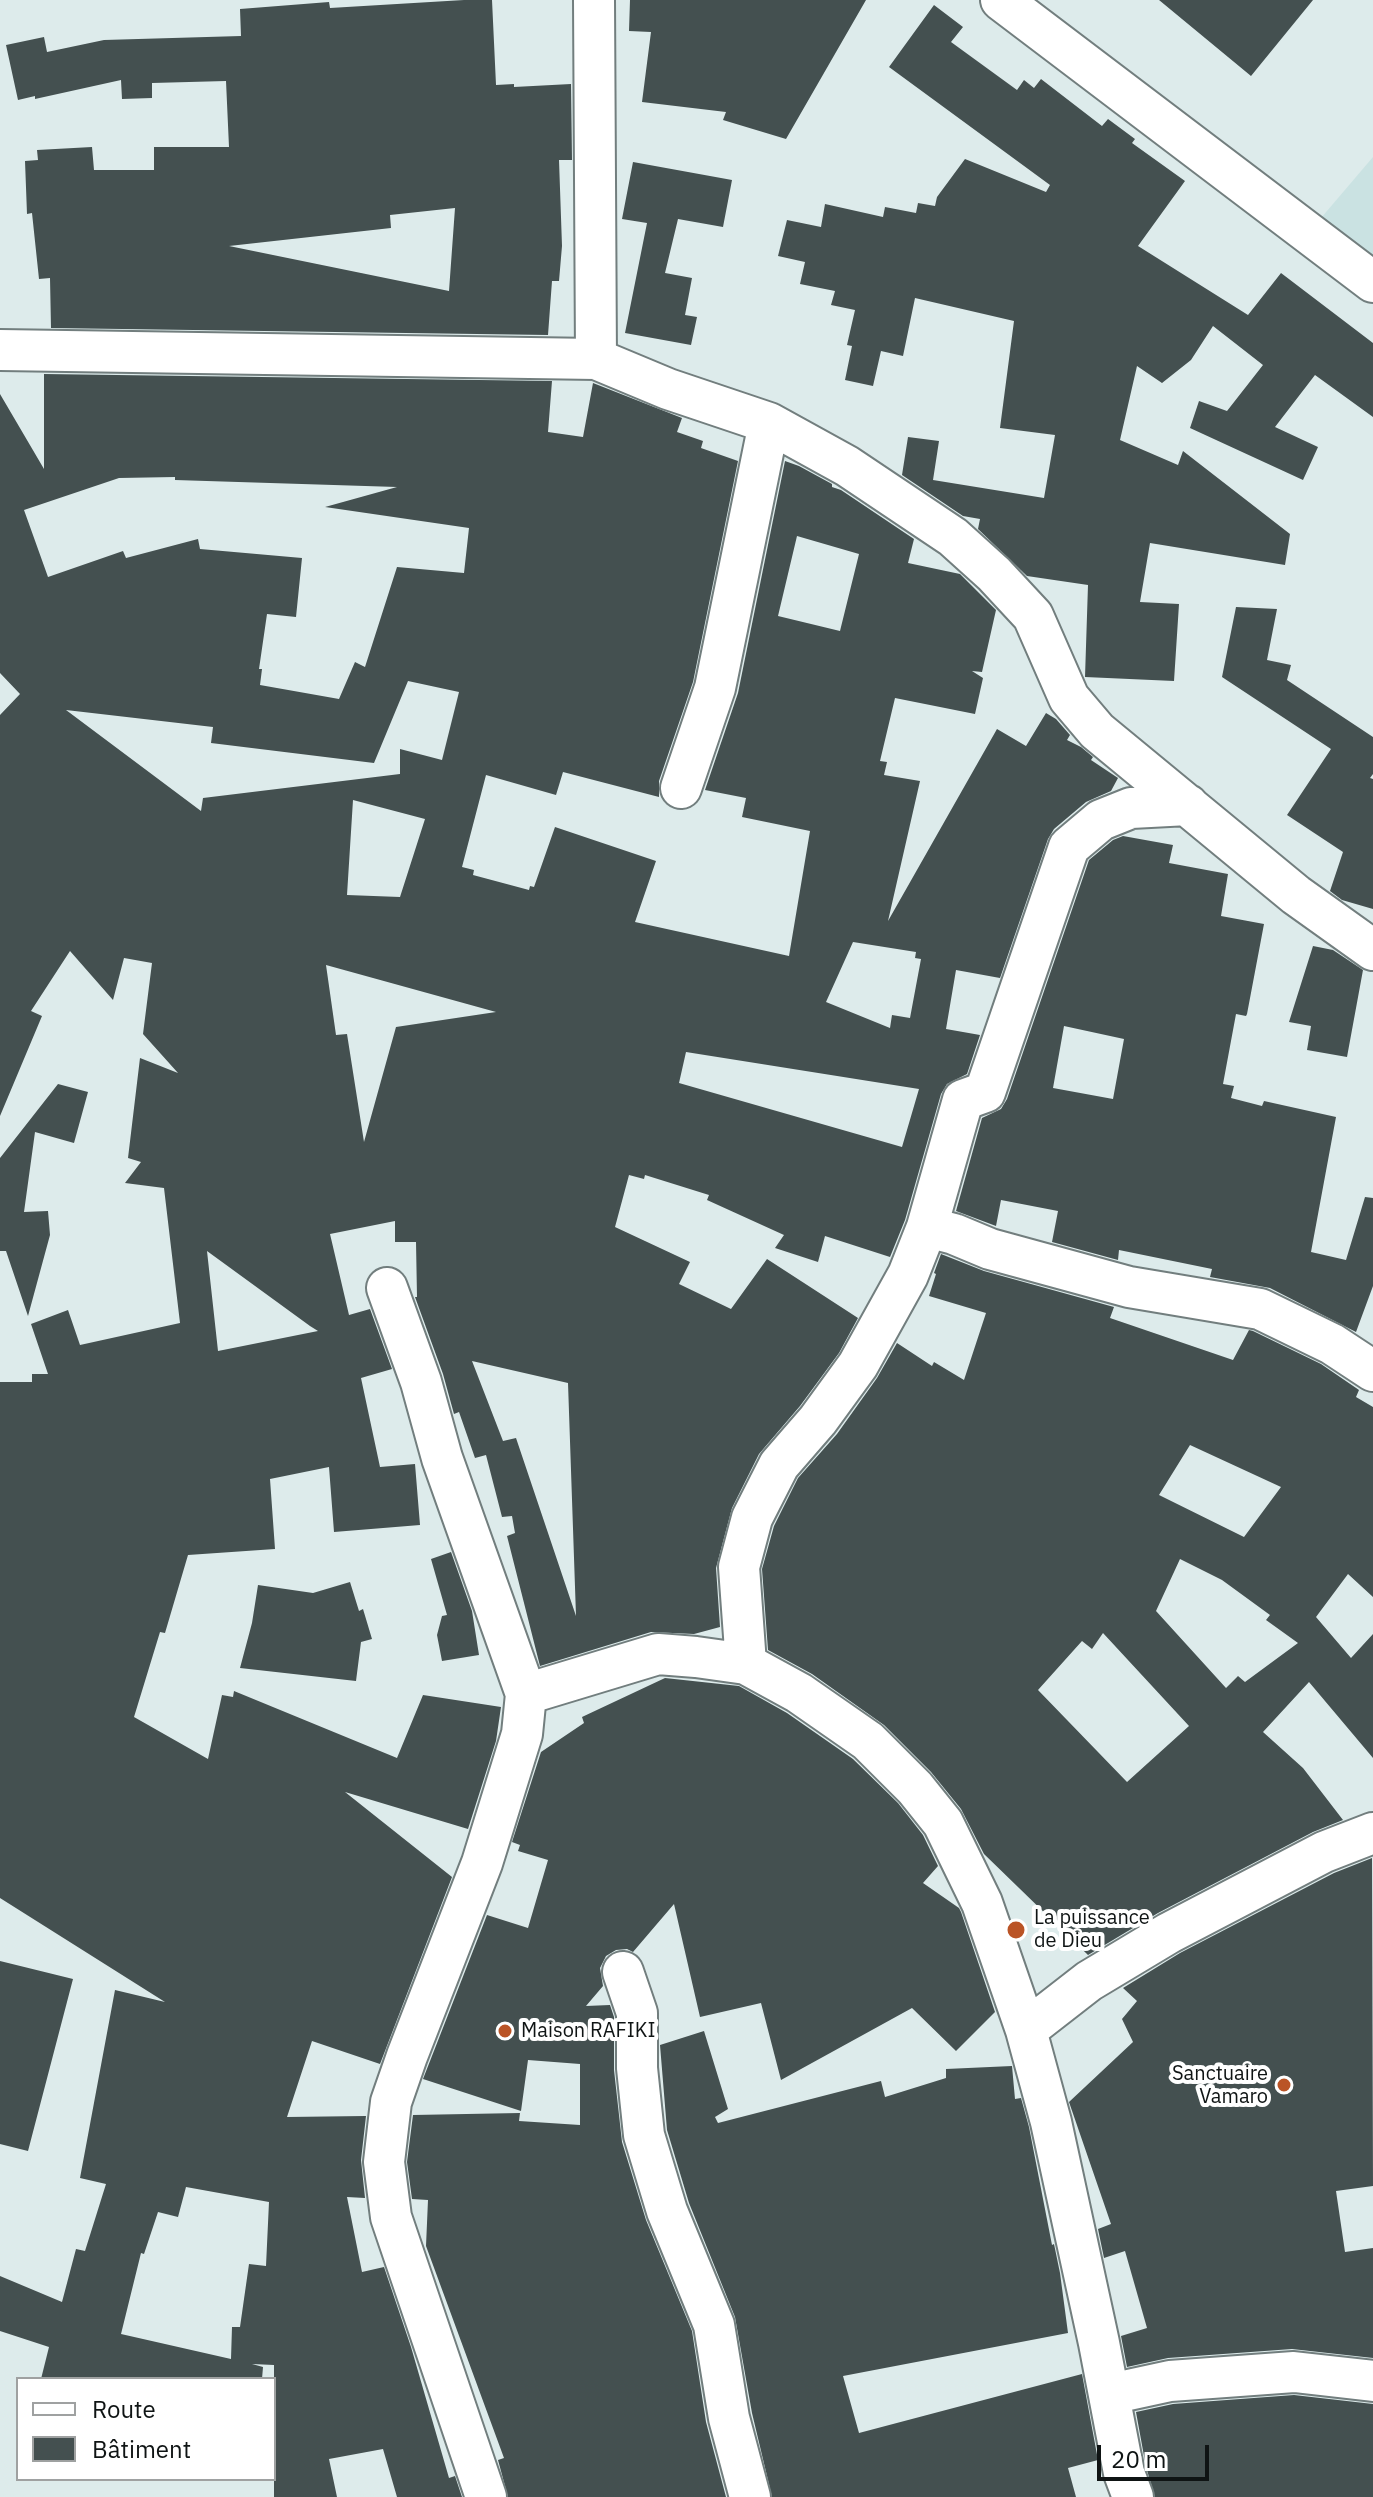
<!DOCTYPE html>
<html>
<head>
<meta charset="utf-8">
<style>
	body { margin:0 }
	#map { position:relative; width:1373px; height:2497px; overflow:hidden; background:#ddebeb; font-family:"IBM Plex Sans",sans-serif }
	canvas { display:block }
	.legend { position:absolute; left:16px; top:2377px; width:260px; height:104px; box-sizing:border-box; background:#fff; border:2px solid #9fa1a1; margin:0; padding:10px 14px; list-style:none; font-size:24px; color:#0f1414 }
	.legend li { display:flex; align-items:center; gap:16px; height:40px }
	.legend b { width:40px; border:2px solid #9fa1a1 }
	.scale { position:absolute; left:1097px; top:2445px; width:112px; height:36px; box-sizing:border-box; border:4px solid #0f1414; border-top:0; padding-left:10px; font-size:24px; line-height:28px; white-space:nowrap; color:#0f1414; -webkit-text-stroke:6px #fff; paint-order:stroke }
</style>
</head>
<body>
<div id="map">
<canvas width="1373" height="2497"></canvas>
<ul class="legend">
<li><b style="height:10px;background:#fff"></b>Route</li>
<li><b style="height:22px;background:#445050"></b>Bâtiment</li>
</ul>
<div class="scale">20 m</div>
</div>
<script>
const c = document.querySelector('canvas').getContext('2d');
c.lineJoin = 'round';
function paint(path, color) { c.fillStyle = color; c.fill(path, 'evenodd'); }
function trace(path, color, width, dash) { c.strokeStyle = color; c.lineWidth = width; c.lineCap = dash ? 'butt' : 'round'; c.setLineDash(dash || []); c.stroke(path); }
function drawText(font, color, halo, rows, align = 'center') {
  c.font = font + ' "IBM Plex Sans",sans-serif'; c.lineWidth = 8; c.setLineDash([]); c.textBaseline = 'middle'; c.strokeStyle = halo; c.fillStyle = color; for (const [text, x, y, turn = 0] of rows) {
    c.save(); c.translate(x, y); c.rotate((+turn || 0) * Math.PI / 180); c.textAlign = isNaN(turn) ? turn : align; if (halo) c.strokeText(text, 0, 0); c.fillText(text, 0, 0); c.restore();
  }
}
const built = new Path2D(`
	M 1373,157 L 1373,256 L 1321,218 Z`);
const building = new Path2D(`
	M 464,0 L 492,0 L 496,85 L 514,84 L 514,87 L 571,84 L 572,160 L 559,160 L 562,246 L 559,281 L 552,281 L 548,335 L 51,328 L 50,278 L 39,279 L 32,213 L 27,214 L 25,161 L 38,160 L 37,150 L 92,147 L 94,170 L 154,170 L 154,147 L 229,147 L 226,81 L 152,83 L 152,98 L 122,99 L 121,80 L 35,99 L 35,96 L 18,100 L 6,45 L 44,37 L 47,52 L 104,40 L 241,36 L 240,9 L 329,2 L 330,8 ZM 455,208 L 449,291 L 229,246 L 391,228 L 390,215 Z
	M 630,0 L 866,0 L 786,139 L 723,120 L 726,112 L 642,102 L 651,32 L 629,31 Z
	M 1159,0 L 1313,0 L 1251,76 Z
	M 934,5 L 963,27 L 951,42 L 1017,90 L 1024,80 L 1034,88 L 1041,79 L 1102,126 L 1108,119 L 1135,139 L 1132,143 L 1185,181 L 1138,246 L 1248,315 L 1281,273 L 1373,343 L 1373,417 L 1315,375 L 1275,427 L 1318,447 L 1303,480 L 1190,428 L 1199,401 L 1227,411 L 1263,365 L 1213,326 L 1191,360 L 1162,383 L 1137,366 L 1120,440 L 1178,465 L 1183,451 L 1290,534 L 1285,565 L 1150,543 L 1140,602 L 1179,604 L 1174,681 L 1085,677 L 1088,585 L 1027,576 L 978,529 L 980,519 L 963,516 L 902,475 L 908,437 L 939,441 L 933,480 L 1044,498 L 1055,435 L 1000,428 L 1014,321 L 915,298 L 903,356 L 881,351 L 873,386 L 845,380 L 852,346 L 847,345 L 855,310 L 831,305 L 835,291 L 800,284 L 805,262 L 778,256 L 787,220 L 821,227 L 825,204 L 883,217 L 885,207 L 916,213 L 918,203 L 935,206 L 937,197 L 965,159 L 1046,192 L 1050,185 L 889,67 Z
	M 633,162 L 732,180 L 723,227 L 678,219 L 665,273 L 692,278 L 685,315 L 697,317 L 691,345 L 625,333 L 647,223 L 622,219 Z
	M 44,374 L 552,381 L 548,432 L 583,437 L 593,383 L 682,418 L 677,432 L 703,441 L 701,448 L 738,461 L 693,682 L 659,781 L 659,797 L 563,772 L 556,795 L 486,775 L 462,867 L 474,870 L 473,875 L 529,890 L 530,886 L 534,887 L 555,827 L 656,861 L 635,922 L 789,956 L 810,831 L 742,817 L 746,798 L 705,790 L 738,693 L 785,461 L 799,466 L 832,484 L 832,487 L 841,490 L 914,539 L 908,563 L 960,574 L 996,610 L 982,672 L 972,671 L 983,678 L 975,714 L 895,698 L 880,761 L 887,762 L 884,775 L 920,781 L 888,921 L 997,729 L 1026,746 L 1046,713 L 1056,719 L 1070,735 L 1067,740 L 1081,747 L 1093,757 L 1091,760 L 1118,778 L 1111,791 L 1086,802 L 1054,829 L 1048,839 L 1000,978 L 956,970 L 946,1029 L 980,1035 L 967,1074 L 947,1084 L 941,1094 L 905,1220 L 890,1257 L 825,1236 L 818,1262 L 775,1248 L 784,1235 L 707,1200 L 709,1195 L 645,1175 L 644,1179 L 629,1175 L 615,1227 L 690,1262 L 679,1284 L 731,1309 L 767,1259 L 858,1318 L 839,1353 L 800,1406 L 759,1454 L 732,1508 L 716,1568 L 720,1627 L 694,1634 L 651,1632 L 540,1666 L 507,1536 L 515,1533 L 512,1516 L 502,1517 L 486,1455 L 475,1458 L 459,1412 L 454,1414 L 443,1374 L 415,1297 L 417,1297 L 416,1242 L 395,1242 L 395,1221 L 330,1234 L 349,1315 L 370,1309 L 392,1369 L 361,1378 L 380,1467 L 415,1464 L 420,1525 L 334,1532 L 329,1467 L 270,1479 L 275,1549 L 188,1555 L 165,1633 L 160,1632 L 134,1717 L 208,1759 L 222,1695 L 233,1697 L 234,1691 L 397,1758 L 423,1695 L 501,1707 L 496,1741 L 468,1829 L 345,1792 L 452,1877 L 380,2064 L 312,2041 L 287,2117 L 366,2116 L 361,2160 L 365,2198 L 347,2197 L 362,2272 L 384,2267 L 411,2347 L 449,2478 L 455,2476 L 462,2497 L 397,2497 L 383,2449 L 329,2459 L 337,2497 L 274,2497 L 274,2365 L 252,2364 L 263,2367 L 262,2379 L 41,2379 L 49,2347 L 0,2331 L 0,2276 L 62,2302 L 76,2249 L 85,2251 L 106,2184 L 80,2178 L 115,1990 L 165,2002 L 0,1898 L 0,1382 L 32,1382 L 32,1374 L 48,1374 L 31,1324 L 68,1310 L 80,1345 L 180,1323 L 164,1188 L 125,1183 L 141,1162 L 128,1158 L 140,1058 L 178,1073 L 143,1034 L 152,963 L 124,958 L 113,1000 L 70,951 L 31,1011 L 42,1016 L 0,1116 L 0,715 L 20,694 L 0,673 L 0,394 L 44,469 ZM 175,477 L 175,480 L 397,487 L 325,507 L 469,528 L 464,573 L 397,567 L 365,667 L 355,662 L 339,699 L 260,685 L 262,669 L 259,669 L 267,614 L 296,617 L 302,558 L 200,549 L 198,539 L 126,558 L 123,551 L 48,577 L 24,510 L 119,478 ZM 797,536 L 859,554 L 840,631 L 778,616 ZM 408,681 L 459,692 L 442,760 L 400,749 L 400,774 L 203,798 L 201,811 L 66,710 L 213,727 L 211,743 L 374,763 ZM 353,800 L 425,819 L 400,897 L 347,895 ZM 853,942 L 916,952 L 915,958 L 921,959 L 910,1018 L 892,1015 L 890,1028 L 826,1002 ZM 326,965 L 496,1012 L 396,1027 L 364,1142 L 347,1034 L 336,1035 ZM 686,1052 L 919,1089 L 902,1147 L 679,1083 ZM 207,1251 L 310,1326 L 318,1331 L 218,1351 ZM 472,1361 L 568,1383 L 576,1616 L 516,1438 L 503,1441 ZM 186,2187 L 269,2202 L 266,2266 L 249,2264 L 240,2327 L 232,2327 L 231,2359 L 121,2334 L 141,2253 L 144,2254 L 158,2212 L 178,2217 Z
	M 1236,607 L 1277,609 L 1267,660 L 1291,665 L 1287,680 L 1373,737 L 1373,774 L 1370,778 L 1373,779 L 1373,909 L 1342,900 L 1330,891 L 1343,852 L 1287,815 L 1331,749 L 1222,677 Z
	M 1123,836 L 1173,845 L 1169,863 L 1228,874 L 1221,916 L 1264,924 L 1247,1014 L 1246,1016 L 1236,1014 L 1223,1084 L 1234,1086 L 1231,1098 L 1262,1106 L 1264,1101 L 1336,1117 L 1311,1252 L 1346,1260 L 1365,1197 L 1373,1198 L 1373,1286 L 1356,1332 L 1270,1288 L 1210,1277 L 1212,1269 L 1119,1250 L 1118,1260 L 1052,1242 L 1058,1211 L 1001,1200 L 996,1226 L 956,1211 L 982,1118 L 1001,1109 L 1007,1099 L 1089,860 L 1113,840 ZM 1064,1026 L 1124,1039 L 1113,1099 L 1053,1088 Z
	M 1313,946 L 1333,950 L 1363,970 L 1347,1057 L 1307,1050 L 1311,1026 L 1289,1022 Z
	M 58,1084 L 88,1092 L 74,1143 L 35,1132 L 24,1212 L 48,1211 L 50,1235 L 28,1316 L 6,1251 L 0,1251 L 0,1158 Z
	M 941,1254 L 984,1271 L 1114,1307 L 1110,1318 L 1233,1360 L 1249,1330 L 1253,1331 L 1321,1364 L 1359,1390 L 1356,1397 L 1373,1407 L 1373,1597 L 1348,1574 L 1316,1617 L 1351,1658 L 1373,1634 L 1373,1758 L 1309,1682 L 1263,1732 L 1303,1768 L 1343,1820 L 1313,1832 L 1158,1913 L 1088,1955 L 984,1854 L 961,1809 L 931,1772 L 884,1725 L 812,1674 L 768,1650 L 762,1569 L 774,1526 L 798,1478 L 837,1434 L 877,1378 L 897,1343 L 932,1366 L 934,1362 L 964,1380 L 986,1313 L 929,1296 L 936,1274 L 934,1273 ZM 1190,1445 L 1281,1487 L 1244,1537 L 1159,1495 ZM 1180,1559 L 1222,1580 L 1270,1615 L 1266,1620 L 1298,1643 L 1245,1682 L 1238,1676 L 1226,1688 L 1156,1611 ZM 1103,1633 L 1189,1726 L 1127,1782 L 1038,1690 L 1082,1641 L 1092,1649 Z
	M 451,1552 L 472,1611 L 479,1655 L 442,1661 L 437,1635 L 442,1616 L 447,1615 L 431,1559 Z
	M 350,1582 L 359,1611 L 363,1609 L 372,1639 L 361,1642 L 356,1681 L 240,1668 L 252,1623 L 258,1585 L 313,1593 Z
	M 665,1678 L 739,1686 L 787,1713 L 853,1759 L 898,1803 L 923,1835 L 938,1866 L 923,1883 L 959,1908 L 961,1912 L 995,2012 L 956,2051 L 912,2008 L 781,2080 L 761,2003 L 700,2017 L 674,1904 L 633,1952 L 627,1949 L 616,1950 L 606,1956 L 600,1968 L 603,1986 L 586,2006 L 610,2005 L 614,2017 L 614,2070 L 622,2142 L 646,2220 L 692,2331 L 706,2422 L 726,2497 L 508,2497 L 498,2460 L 504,2458 L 426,2246 L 428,2200 L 412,2199 L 407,2162 L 413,2115 L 520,2113 L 519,2121 L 580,2125 L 580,2064 L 528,2060 L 521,2111 L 423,2079 L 487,1915 L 528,1928 L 548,1860 L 518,1851 L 520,1845 L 512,1842 L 541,1752 L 584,1723 L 582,1717 Z
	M 1372,1858 L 1373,2186 L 1336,2191 L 1345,2252 L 1373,2248 L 1373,2358 L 1292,2349 L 1168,2358 L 1127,2367 L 1121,2336 L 1147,2328 L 1125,2251 L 1104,2258 L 1098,2229 L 1111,2224 L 1069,2102 L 1133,2042 L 1122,2019 L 1137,2001 L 1123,1988 L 1180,1953 L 1334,1873 Z
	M 0,1961 L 73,1979 L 28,2151 L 0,2144 Z
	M 704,2031 L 728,2109 L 715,2117 L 718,2123 L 881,2081 L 885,2097 L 946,2078 L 946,2069 L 1012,2066 L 1015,2099 L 1021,2098 L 1029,2127 L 1052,2245 L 1054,2244 L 1060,2273 L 1068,2333 L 843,2376 L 859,2433 L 1082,2374 L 1098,2460 L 1068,2468 L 1076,2497 L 772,2497 L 752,2413 L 735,2317 L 689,2203 L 667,2130 L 660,2045 Z
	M 1294,2395 L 1373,2404 L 1373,2497 L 1155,2497 L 1146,2467 L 1136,2412 L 1173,2404 Z`);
const minor = new Path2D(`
	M 594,0 L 596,359
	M 1001,0 L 1373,282
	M 0,350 L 596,359 L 668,389 L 769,423 L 847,466 L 953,537 L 994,574 L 1033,616 L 1069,698 L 1097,731 L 1296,895 L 1373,950
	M 681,788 L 715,688 L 769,423
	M 927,1227 L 954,1234 L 990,1249 L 1129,1287 L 1260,1309 L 1332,1344 L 1373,1371
	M 387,1288 L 421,1382 L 442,1458 L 526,1694 L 522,1734 L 482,1863 L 407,2056 L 391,2102 L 384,2162 L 391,2217 L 486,2497
	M 746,1664 L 739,1567 L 752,1518 L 779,1465 L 818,1420 L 858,1365 L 908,1275 L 927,1227 L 963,1100 L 985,1092 L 1069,847 L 1101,820 L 1131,808 L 1188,805
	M 526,1694 L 658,1654 L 696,1657 L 746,1664 L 799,1693 L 868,1741 L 915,1788 L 943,1823 L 982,1903 L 1026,2030 L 1051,2122 L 1099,2343 L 1124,2473 L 1133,2497
	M 623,1972 L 637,2013 L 637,2068 L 644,2135 L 667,2211 L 714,2325 L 729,2418 L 750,2497
	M 1026,2030 L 1089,1981 L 1169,1933 L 1324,1852 L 1373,1833
	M 1110,2394 L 1170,2381 L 1294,2372 L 1373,2381`);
const markers = [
	[1016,1930,10,"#ba5426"],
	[505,2031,8,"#ba5426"],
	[1284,2085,8,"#ba5426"]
];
const poiNames = [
	["La puissance",1034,1918],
	["de Dieu",1034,1941],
	["Maison RAFIKI",521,2031],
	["Sanctuaire",1268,2074,"right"],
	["Vamaro",1268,2097,"right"]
];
paint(built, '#cae2e2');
paint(building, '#445050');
trace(minor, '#727e7e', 44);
trace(minor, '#fff', 40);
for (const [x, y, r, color] of markers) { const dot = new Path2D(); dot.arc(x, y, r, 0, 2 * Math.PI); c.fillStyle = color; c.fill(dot); trace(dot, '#fff', 3); }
drawText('20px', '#0f1414', '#fff', poiNames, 'left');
</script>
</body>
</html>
